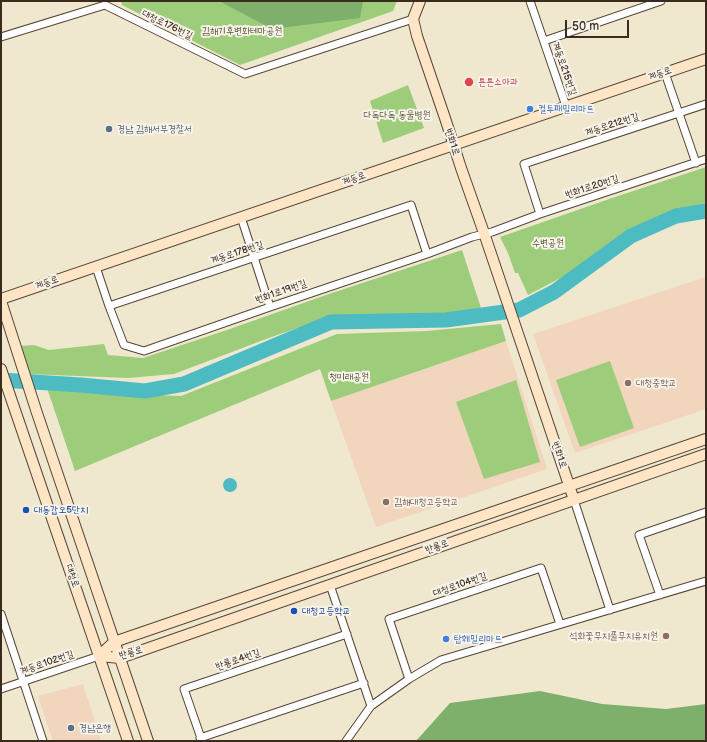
<!DOCTYPE html>
<html>
<head>
<meta charset="utf-8">
<style>
	body { margin:0 }
	#map { position:relative; width:707px; height:742px; overflow:hidden; background:#efe8ce; font-family:"Balsamiq Sans",sans-serif }
	canvas { display:block }
	.frame { position:absolute; inset:0; border:2px solid #3b2a1e; pointer-events:none }
	.scale { position:absolute; left:565px; top:20px; width:64px; height:18px; box-sizing:border-box; border:2px solid #3b2a1e; border-top:0; padding-left:5px; font-size:12px; line-height:14px; white-space:nowrap; color:#3b2a1e; -webkit-text-stroke:3px #f7f3e8; paint-order:stroke }
</style>
</head>
<body>
<div id="map">
<canvas width="707" height="742"></canvas>
<div class="frame"></div>
<div class="scale">50 m</div>
</div>
<script>
const c = document.querySelector('canvas').getContext('2d');
c.lineJoin = 'round';
function paint(path, color) { c.fillStyle = color; c.fill(path, 'evenodd'); }
function trace(path, color, width, dash) { c.strokeStyle = color; c.lineWidth = width; c.lineCap = dash ? 'butt' : 'round'; c.setLineDash(dash || []); c.stroke(path); }
function drawText(font, color, halo, rows, align = 'center') {
  c.font = font + ' "Balsamiq Sans","Poor Story",sans-serif'; c.lineWidth = 4; c.setLineDash([]); c.textBaseline = 'middle'; c.strokeStyle = halo; c.fillStyle = color; for (const [text, x, y, turn = 0] of rows) {
    c.save(); c.translate(x, y); c.rotate((+turn || 0) * Math.PI / 180); c.textAlign = isNaN(turn) ? turn : align; if (halo) c.strokeText(text, 0, 0); c.fillText(text, 0, 0); c.restore();
  }
}
const built = new Path2D(`
	M 706,277 L 706,409 L 575,453 L 533,334 Z
	M 506,341 L 547,469 L 376,527 L 331,401 Z
	M 83,684 L 101,741 L 53,741 L 38,696 Z`);
const green = new Path2D(`
	M 121,1 L 397,1 L 393,11 L 240,65 L 122,5 Z
	M 408,85 L 424,128 L 383,143 L 370,101 Z
	M 706,167 L 706,203 L 667,213 L 638,229 L 572,272 L 528,295 L 518,273 L 515,273 L 508,253 L 500,237 L 612,198 Z
	M 462,250 L 481,308 L 444,315 L 332,316 L 266,339 L 174,374 L 128,378 L 27,374 L 18,346 L 34,345 L 49,350 L 104,344 L 108,355 L 143,358 L 227,330 L 329,294 Z
	M 501,324 L 506,341 L 331,401 L 320,369 L 75,471 L 46,385 L 99,393 L 181,396 L 337,334 L 426,331 Z
	M 610,361 L 634,428 L 580,447 L 556,380 Z
	M 516,380 L 540,462 L 484,479 L 456,402 Z`);
const forest = new Path2D(`
	M 219,1 L 363,1 L 360,18 L 272,29 Z
	M 540,691 L 602,704 L 666,709 L 706,704 L 706,741 L 416,741 L 450,703 Z`);
const water = new Path2D(`
	M223 485a7 7 0 1 1 14 0a7 7 0 1 1-14 0Z`);
const river = new Path2D(`
	M 1,380 L 81,385 L 145,391 L 184,384 L 331,322 L 446,320 L 519,310 L 554,292 L 631,236 L 676,216 L 706,211`);
const street = new Path2D(`
	M 530,1 L 566,106
	M 1,37 L 105,5 L 245,74 L 413,19
	M 544,41 L 661,1
	M 665,73 L 696,163
	M 540,214 L 524,164 L 706,104
	M 241,217 L 270,307
	M 96,267 L 109,306 L 124,345 L 144,351 L 270,307 L 427,254 L 472,237 L 492,232 L 540,214 L 706,159
	M 109,306 L 411,205 L 427,254
	M 574,500 L 610,610
	M 330,585 L 371,706
	M 660,595 L 639,535 L 706,512
	M 1,614 L 43,741
	M 409,679 L 389,619 L 541,568 L 560,624
	M 1,689 L 99,656
	M 200,738 L 364,683
	M 202,741 L 184,689 L 347,634
	M 346,741 L 371,706 L 409,679 L 441,660 L 706,581`);
const secondary = new Path2D(`
	M 420,1 L 413,19 L 417,36 L 446,121 L 461,168 L 484,233 L 574,500
	M 1,299 L 706,59
	M 1,301 L 37,413 L 148,741
	M 1,369 L 128,741
	M 99,656 L 114,642 L 706,439
	M 99,656 L 120,658 L 706,454`);
const markers = [
	[469,82,5,"#e0444e"],
	[530,109,4,"#3f7fe0"],
	[109,129,4,"#5c6f8a"],
	[628,383,4,"#8d6e63"],
	[386,502,4,"#8d6e63"],
	[26,510,4,"#1a4fb4"],
	[294,611,4,"#1a4fb4"],
	[666,636,4,"#8d6e63"],
	[446,639,4,"#3f7fe0"],
	[71,728,4,"#5c6f8a"]
];
const streetNames = [
	["대청로176번길",167,25,26],
	["계동로215번길",564,69,71],
	["계동로",660,74,-19],
	["계동로212번길",612,125,-18],
	["번화1로",452,142,72],
	["계동로",354,179,-19],
	["번화1로20번길",592,187,-18],
	["계동로178번길",237,253,-18],
	["계동로",47,283,-19],
	["번화1로19번길",281,292,-19],
	["번화1로",559,455,71],
	["반룡로",437,547,-19],
	["대청로",72,576,71],
	["대청로104번길",460,585,-19],
	["반룡로",131,653,-16],
	["반룡로4번길",238,660,-19],
	["계동로102번길",47,663,-19]
];
const parkNames = [
	["김해기후변화테마공원",242,31],
	["다독다독 동물병원",397,115],
	["수변공원",548,243],
	["청미래공원",349,377]
];
const healthNames = [
	["튼튼소아과",478,82]
];
const shopNames = [
	["컬투패밀리마트",538,109],
	["탑훼밀리마트",454,639]
];
const serviceNames = [
	["경남 김해서부경찰서",117,129],
	["경남은행",79,728]
];
const educationNames = [
	["대청중학교",636,383],
	["김해대청고등학교",394,502],
	["석화꽃무지풀무지유치원",658,636,"right"]
];
const transitNames = [
	["대동갑오5단지",34,510],
	["대청고등학교",302,611]
];
paint(built, '#f1d5bd');
paint(green, '#9dcd7b');
paint(forest, '#7eb06b');
paint(water, '#4cbbc2');
trace(river, '#4cbbc2', 15);
trace(street, '#564638', 9);
trace(secondary, '#564638', 12);
trace(street, '#fff', 7);
trace(secondary, '#fde5c5', 10);
for (const [x, y, r, color] of markers) { const dot = new Path2D(); dot.arc(x, y, r, 0, 2 * Math.PI); c.fillStyle = color; c.fill(dot); trace(dot, '#f7f3e8', 1.5); }
drawText('10px', '#3b2a1e', '#f7f3e8', streetNames);
drawText('10px', '#545335', '#f7f3e8', parkNames);
drawText('10px', '#be3a42', '#f7f3e8', healthNames, 'left');
drawText('10px', '#366cbe', '#f7f3e8', shopNames, 'left');
drawText('10px', '#4e5e75', '#f7f3e8', serviceNames, 'left');
drawText('10px', '#785e54', '#f7f3e8', educationNames, 'left');
drawText('10px', '#164399', '#f7f3e8', transitNames, 'left');
</script>
</body>
</html>
